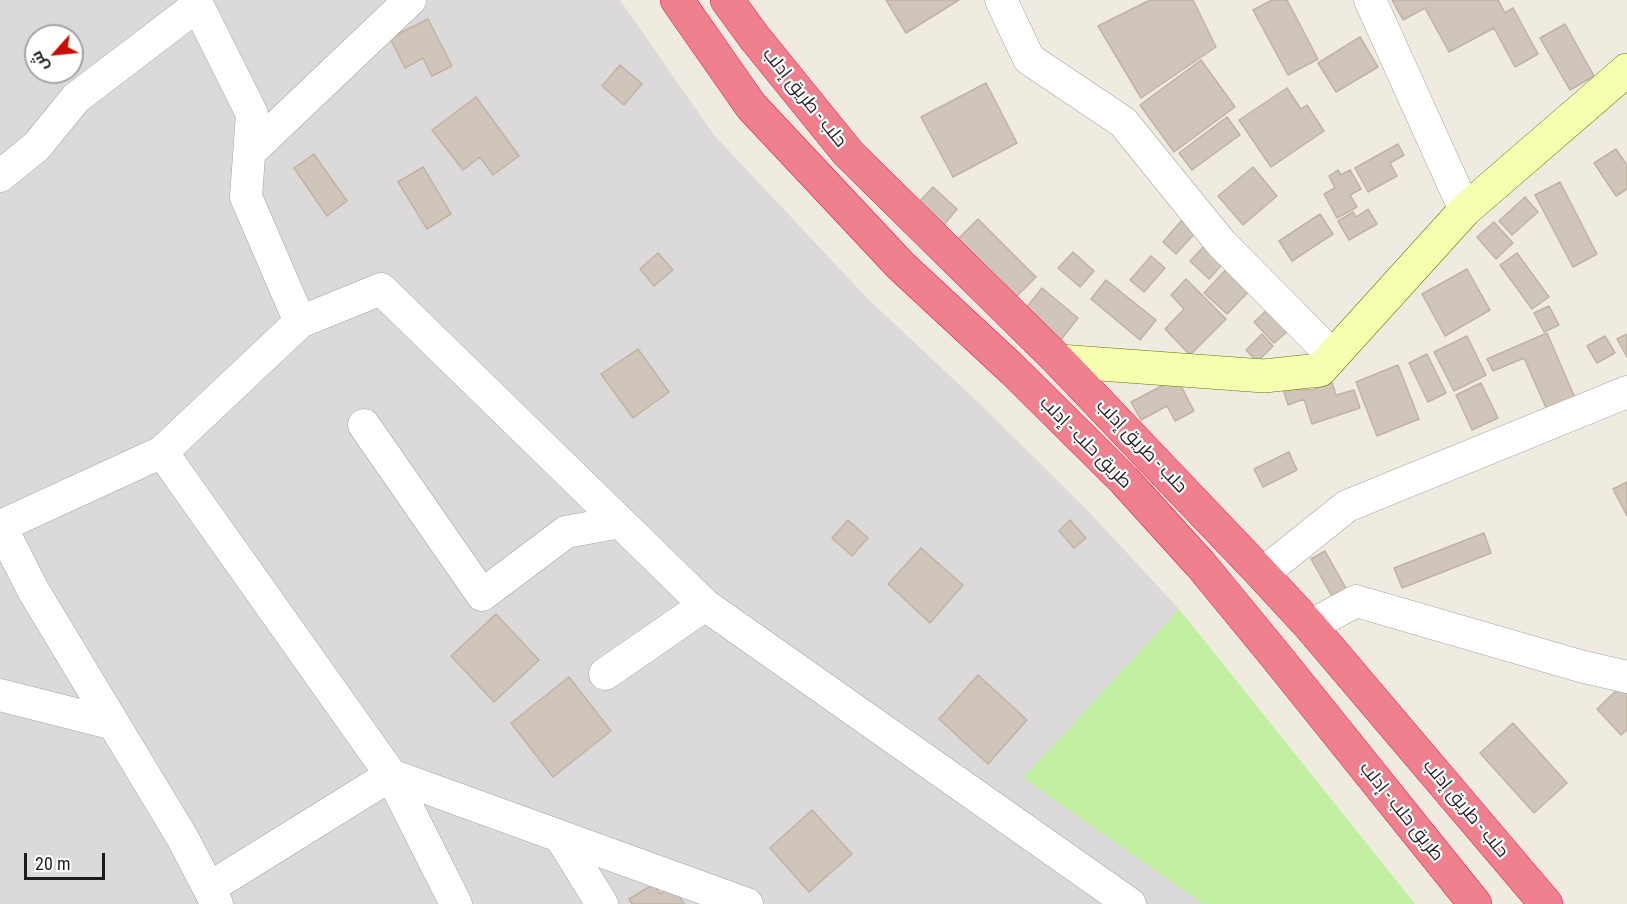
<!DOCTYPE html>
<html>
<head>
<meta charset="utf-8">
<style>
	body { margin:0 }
	#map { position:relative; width:1627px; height:904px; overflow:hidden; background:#efebe1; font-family:"Roboto Condensed",Cairo,sans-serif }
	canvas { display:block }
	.north { position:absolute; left:24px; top:24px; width:60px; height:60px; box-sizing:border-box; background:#fff; border:2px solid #a5a5a5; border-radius:50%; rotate:243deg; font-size:16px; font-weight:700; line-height:24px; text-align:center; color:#1d1d1d }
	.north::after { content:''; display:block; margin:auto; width:21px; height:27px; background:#c90e00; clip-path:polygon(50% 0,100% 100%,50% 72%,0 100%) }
	.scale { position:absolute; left:24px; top:853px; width:81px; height:27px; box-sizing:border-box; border:3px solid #1d1d1d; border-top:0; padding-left:8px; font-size:18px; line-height:21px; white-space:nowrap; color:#1d1d1d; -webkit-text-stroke:4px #fff; paint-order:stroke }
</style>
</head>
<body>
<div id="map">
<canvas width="1627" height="904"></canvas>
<div class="north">ش</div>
<div class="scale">20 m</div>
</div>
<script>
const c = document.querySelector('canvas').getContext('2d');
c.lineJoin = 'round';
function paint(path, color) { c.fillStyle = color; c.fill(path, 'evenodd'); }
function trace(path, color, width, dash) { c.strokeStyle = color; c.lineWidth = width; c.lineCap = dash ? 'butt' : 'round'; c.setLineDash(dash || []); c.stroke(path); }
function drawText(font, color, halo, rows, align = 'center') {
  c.font = font + ' "Roboto Condensed",Cairo,sans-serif'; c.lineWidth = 4.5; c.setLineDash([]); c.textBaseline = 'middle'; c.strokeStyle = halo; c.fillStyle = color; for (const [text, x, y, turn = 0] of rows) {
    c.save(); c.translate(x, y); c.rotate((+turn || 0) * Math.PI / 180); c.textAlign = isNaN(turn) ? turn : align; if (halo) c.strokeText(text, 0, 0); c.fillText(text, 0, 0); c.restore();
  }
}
const residential = new Path2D(`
	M 0,0 L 620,0 L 714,135 L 868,299 L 980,404 L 1090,513 L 1179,609 L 1024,777 L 1203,904 L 0,904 ZM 36,36 L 72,36 L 72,72 L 36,72 Z`);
const grass = new Path2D(`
	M 1179,609 L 1415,904 L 1203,904 L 1023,778 Z`);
const building = new Path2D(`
	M 886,0 L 959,0 L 906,33 Z
	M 1150,0 L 1193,0 L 1216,47 L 1141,98 L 1098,26 Z
	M 1272,0 L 1287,0 L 1318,59 L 1288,75 L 1253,10 Z
	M 1392,0 L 1498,0 L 1505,13 L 1513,8 L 1538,54 L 1515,67 L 1494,28 L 1449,52 L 1425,8 L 1403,20 Z
	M 428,19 L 452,66 L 432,76 L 423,58 L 405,68 L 390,38 Z
	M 1565,24 L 1594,76 L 1570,90 L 1540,38 Z
	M 1360,37 L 1378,67 L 1336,92 L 1318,63 Z
	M 1201,60 L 1235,107 L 1174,152 L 1140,105 Z
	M 620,65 L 642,84 L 624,105 L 602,86 Z
	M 986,83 L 1017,143 L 953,177 L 921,117 Z
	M 1287,88 L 1301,109 L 1307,105 L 1324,131 L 1271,167 L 1239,120 Z
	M 476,97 L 519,156 L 493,175 L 480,157 L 463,170 L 432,130 Z
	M 1227,117 L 1240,135 L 1192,170 L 1179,153 Z
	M 1398,144 L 1404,155 L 1390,163 L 1397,176 L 1368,192 L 1355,168 Z
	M 1616,149 L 1627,165 L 1627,189 L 1616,196 L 1594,163 Z
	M 314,154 L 347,201 L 327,216 L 294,168 Z
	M 423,167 L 451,214 L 427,229 L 398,182 Z
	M 1253,167 L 1277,196 L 1243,225 L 1218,196 Z
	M 1338,170 L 1341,175 L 1350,170 L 1361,189 L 1350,195 L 1357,207 L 1337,218 L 1324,194 L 1335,188 L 1329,176 Z
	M 1560,182 L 1597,254 L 1573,267 L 1535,195 Z
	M 933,187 L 957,209 L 943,226 L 918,203 Z
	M 1525,197 L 1538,212 L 1512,235 L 1499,221 Z
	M 1368,209 L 1377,224 L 1349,240 L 1338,221 L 1353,212 L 1356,217 Z
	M 1320,214 L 1333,234 L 1292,261 L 1279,241 Z
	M 978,219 L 1036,277 L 1013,300 L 956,241 Z
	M 1182,220 L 1196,232 L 1176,254 L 1163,242 Z
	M 1494,222 L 1513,243 L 1496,259 L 1477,237 Z
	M 1210,240 L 1229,257 L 1209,279 L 1190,261 Z
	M 1073,252 L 1094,271 L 1080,287 L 1058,268 Z
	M 658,253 L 673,270 L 654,286 L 640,269 Z
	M 1517,253 L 1549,297 L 1532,309 L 1500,265 Z
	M 1151,256 L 1165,268 L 1144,292 L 1130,280 Z
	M 1232,263 L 1255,285 L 1227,314 L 1204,293 Z
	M 1467,269 L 1490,310 L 1445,336 L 1422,294 Z
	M 1186,279 L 1226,319 L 1190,355 L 1165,329 L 1184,309 L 1171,295 Z
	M 1106,280 L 1156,320 L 1140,340 L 1091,299 Z
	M 1042,288 L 1078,318 L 1059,342 L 1023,312 Z
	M 1549,306 L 1559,325 L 1544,332 L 1534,313 Z
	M 1267,310 L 1287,332 L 1274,343 L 1254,322 Z
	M 1547,333 L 1575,398 L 1547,410 L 1524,358 L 1493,371 L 1487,359 Z
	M 1262,334 L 1273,346 L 1257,362 L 1246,350 Z
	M 1627,334 L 1627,357 L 1617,339 Z
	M 1467,336 L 1486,375 L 1454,391 L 1434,352 Z
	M 1605,336 L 1615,353 L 1597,363 L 1587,346 Z
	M 638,349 L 669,392 L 633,418 L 601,374 Z
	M 1427,354 L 1446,393 L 1428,402 L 1409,363 Z
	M 1398,365 L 1419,419 L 1377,436 L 1356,382 Z
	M 1177,378 L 1194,411 L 1175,421 L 1167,406 L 1141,420 L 1131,402 Z
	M 1332,383 L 1336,395 L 1354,390 L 1360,408 L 1312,424 L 1304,399 L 1288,405 L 1283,389 L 1312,390 Z
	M 1481,383 L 1498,418 L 1472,430 L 1456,395 Z
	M 1289,452 L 1297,470 L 1263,487 L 1254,469 Z
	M 1627,482 L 1627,516 L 1613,489 Z
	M 848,520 L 868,538 L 852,556 L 832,538 Z
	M 1070,520 L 1086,538 L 1074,548 L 1059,531 Z
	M 1484,533 L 1491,553 L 1402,588 L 1394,568 Z
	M 921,548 L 963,585 L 930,623 L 888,584 Z
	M 1325,551 L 1347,590 L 1333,598 L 1311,559 Z
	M 496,614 L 539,660 L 494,702 L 451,656 Z
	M 978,675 L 1027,720 L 988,764 L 939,719 Z
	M 569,677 L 611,731 L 553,777 L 511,723 Z
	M 1619,688 L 1627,691 L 1627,730 L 1621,735 L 1597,709 Z
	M 1513,723 L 1567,783 L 1534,813 L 1480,753 Z
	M 812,810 L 852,854 L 809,892 L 770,848 Z
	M 654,884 L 660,894 L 673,886 L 684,904 L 632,904 L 629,899 Z`);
const street = new Path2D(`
	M 195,0 L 252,114 L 246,197 L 300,322 L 381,289 L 705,605 L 1130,904
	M 1001,0 L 1029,59 L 1123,122 L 1221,243 L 1333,356
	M 1370,0 L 1465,210
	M 249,153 L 410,0
	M 0,176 L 37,146 L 76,98 L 198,5
	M 364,425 L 482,595 L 566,532 L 620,522
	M 162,452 L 391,775 L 747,904
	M 0,525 L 33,590 L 182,837 L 217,904
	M 1,526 L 162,452 L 300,322
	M 1262,574 L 1347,506 L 1627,392
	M 1310,626 L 1356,601 L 1580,666 L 1627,677
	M 605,674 L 705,605
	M 0,695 L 114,724
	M 560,836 L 602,904
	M 209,888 L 391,775 L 456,904`);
const secondary = new Path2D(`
	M 1059,361 L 1264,376 L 1320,370 L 1465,210 L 1627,70`);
const highway = new Path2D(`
	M 677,0 L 751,106 L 901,266 L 1013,370 L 1124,480 L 1201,565 L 1275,655 L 1475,904
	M 727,0 L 754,37 L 848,153 L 1059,361 L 1262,574 L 1310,626 L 1546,904`);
const streetNames = [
	["حلب - طريق إدلب",804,98,51],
	["طريق حلب - إدلب",1085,443,45],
	["حلب - طريق إدلب",1141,447,46],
	["حلب - طريق إدلب",1465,809,50],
	["طريق حلب - إدلب",1401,812,51]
];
paint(residential, '#dbd9d9');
paint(grass, '#c2efa1');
paint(building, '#cfc5ba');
trace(building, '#c2b2a2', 1.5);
trace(street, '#a4a4a4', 33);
trace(secondary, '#627700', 34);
trace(highway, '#e9124c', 34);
trace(street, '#fff', 32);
trace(secondary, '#f5ffaf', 33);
trace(highway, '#ef808d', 33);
drawText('18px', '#1d1d1d', '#fff', streetNames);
</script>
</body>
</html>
